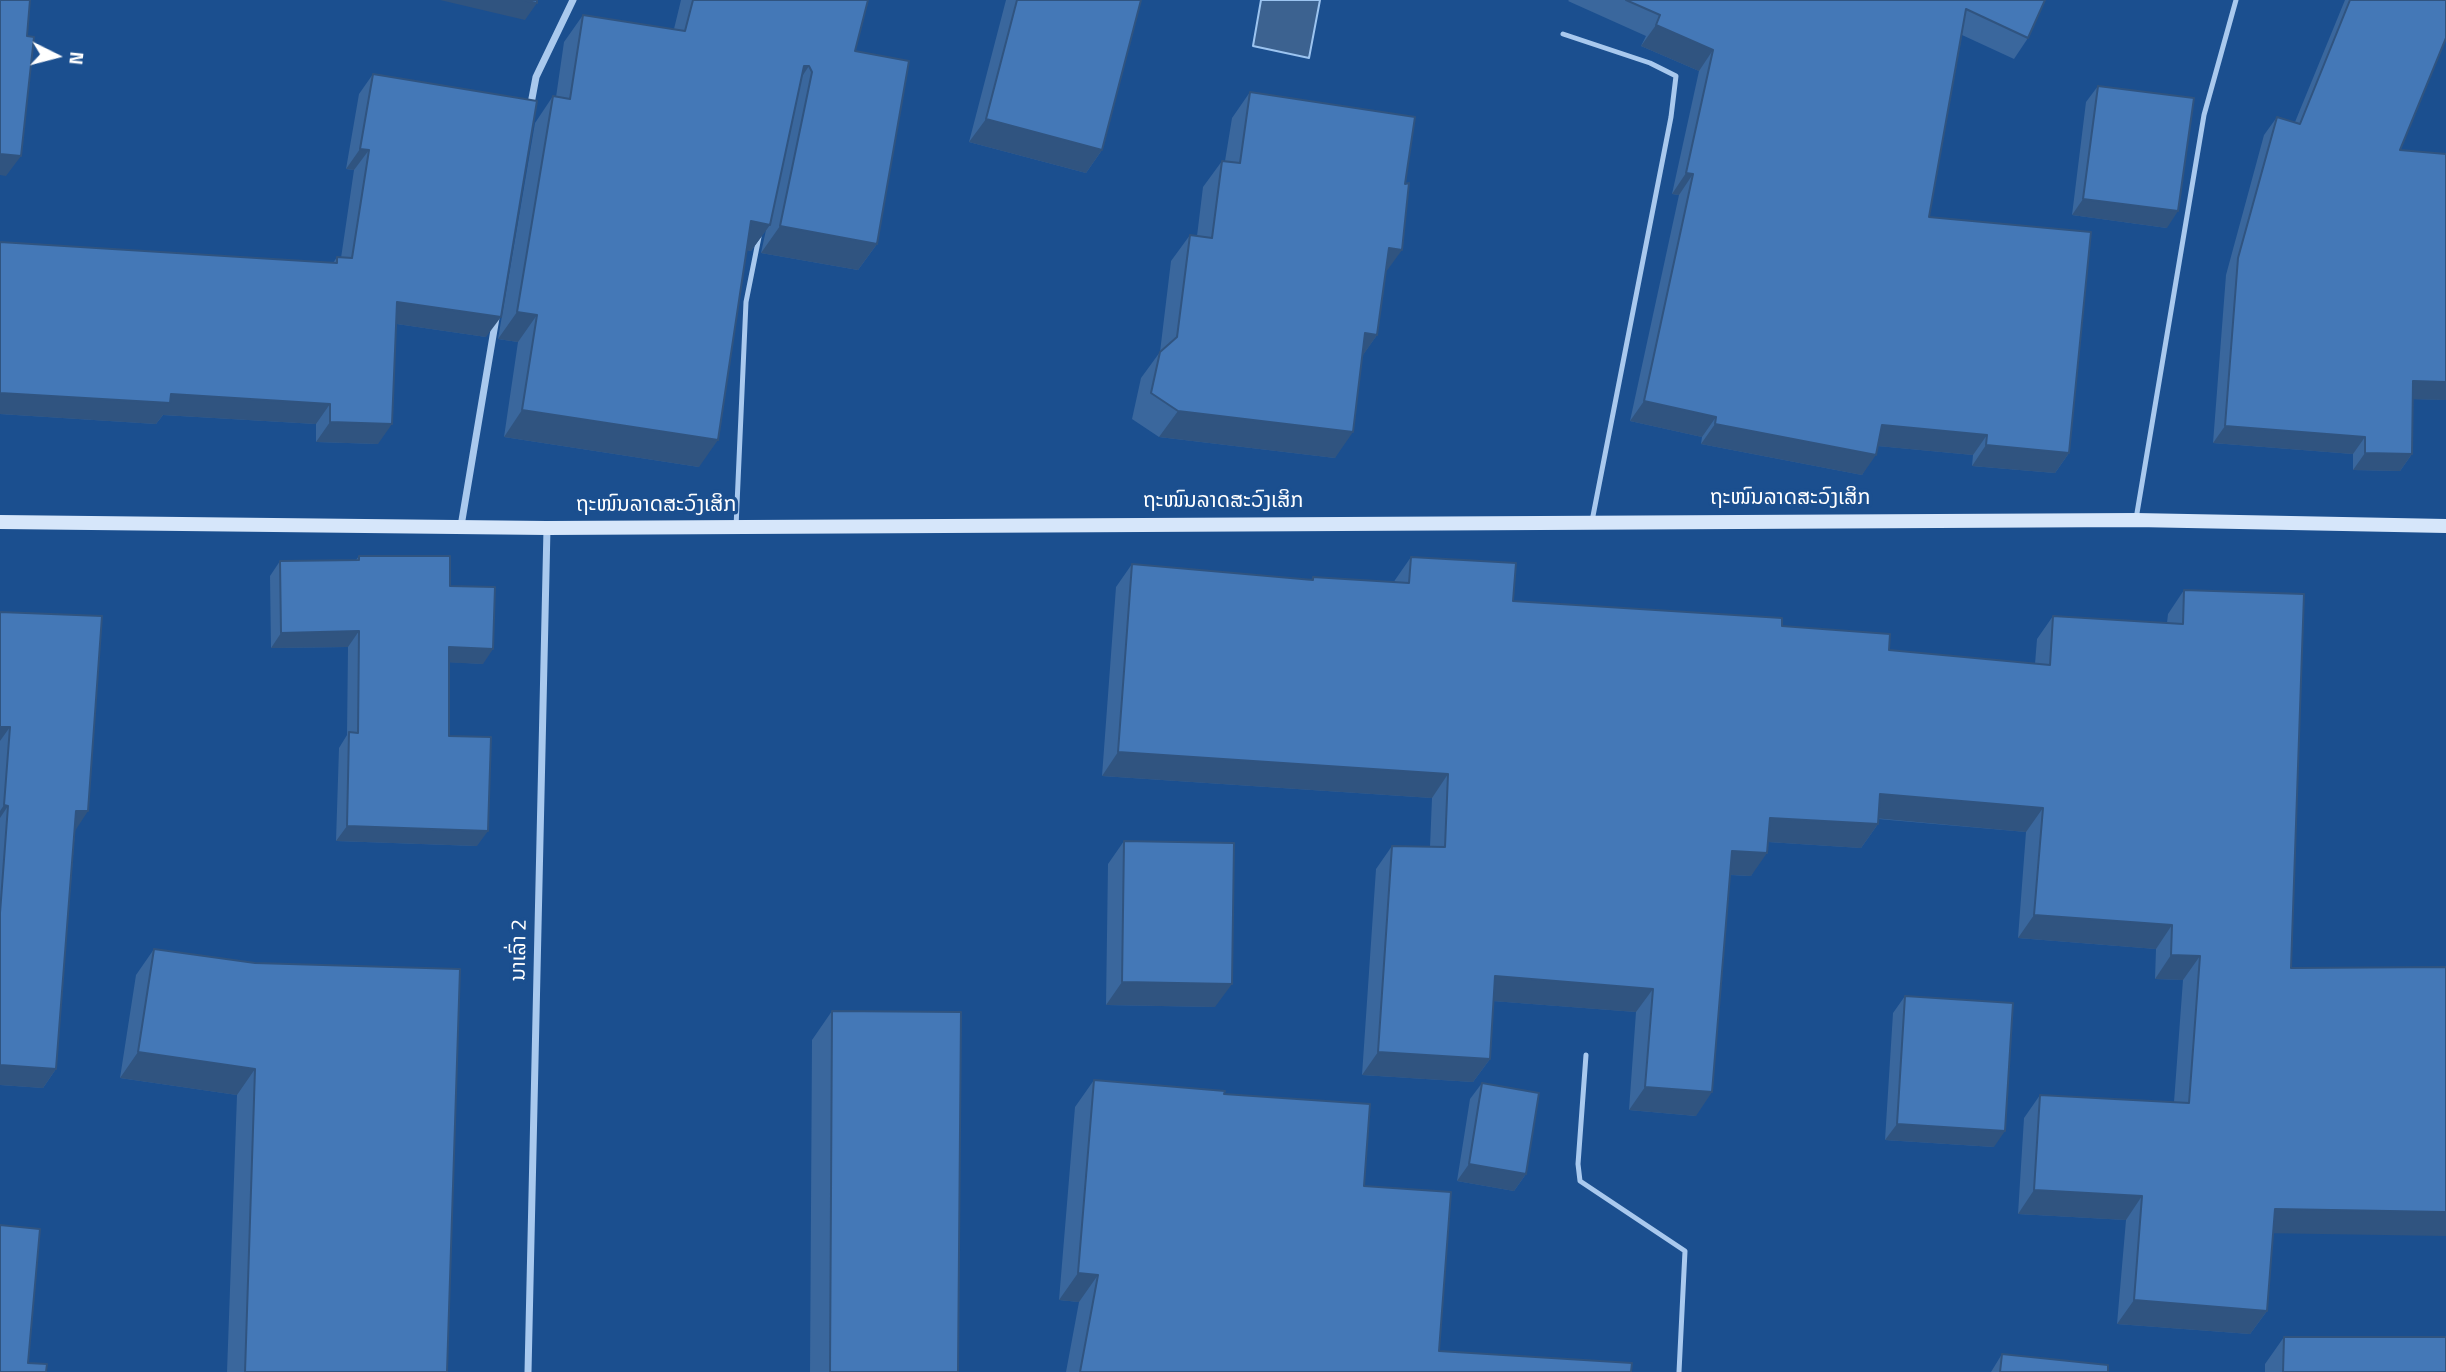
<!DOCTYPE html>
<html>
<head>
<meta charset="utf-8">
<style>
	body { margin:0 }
	#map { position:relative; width:2446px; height:1372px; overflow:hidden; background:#1b4f8f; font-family:"Titillium Web",sans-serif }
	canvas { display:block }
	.north { position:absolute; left:21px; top:21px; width:70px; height:70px; -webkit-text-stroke:5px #1b4f8f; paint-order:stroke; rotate:96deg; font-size:19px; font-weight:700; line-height:28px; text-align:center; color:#fff }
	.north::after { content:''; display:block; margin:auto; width:24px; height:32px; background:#fff; clip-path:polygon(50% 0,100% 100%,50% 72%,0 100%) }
</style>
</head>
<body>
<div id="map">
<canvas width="2446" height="1372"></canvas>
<div class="north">N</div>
</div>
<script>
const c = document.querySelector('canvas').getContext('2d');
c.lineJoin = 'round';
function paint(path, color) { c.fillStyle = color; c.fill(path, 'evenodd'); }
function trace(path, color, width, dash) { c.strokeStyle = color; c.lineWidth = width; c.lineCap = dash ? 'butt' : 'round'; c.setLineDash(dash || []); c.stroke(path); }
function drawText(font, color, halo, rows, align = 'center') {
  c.font = font + ' "Titillium Web","Noto Sans Lao",sans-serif'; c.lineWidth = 7; c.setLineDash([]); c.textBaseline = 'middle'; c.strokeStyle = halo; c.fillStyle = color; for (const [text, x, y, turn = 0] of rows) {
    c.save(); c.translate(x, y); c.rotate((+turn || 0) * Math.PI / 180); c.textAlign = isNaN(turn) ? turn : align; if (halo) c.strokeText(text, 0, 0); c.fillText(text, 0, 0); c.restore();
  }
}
const water = new Path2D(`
	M 1261,0 L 1320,0 L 1309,58 L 1253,46 Z`);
const lane = new Path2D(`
	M 1563,34 L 1650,63 L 1676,76 L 1671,117 L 1592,521
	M 2136,519 L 2204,115 L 2236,0
	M 736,527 L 746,302 L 759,237
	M 1586,1055 L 1578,1164 L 1580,1181 L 1685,1251 L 1679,1372`);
const street = new Path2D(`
	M 530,109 L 536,77 L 573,0
	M 461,526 L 496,318
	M 528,1372 L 547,528`);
const secondary = new Path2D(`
	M 0,522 L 547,528 L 2136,520 L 2446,526`);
const wall = new Path2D(`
	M 681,0 L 868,0 L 855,51 L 877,244 L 858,270 L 761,253 L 766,230 L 751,251 L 747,250 L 699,467 L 504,437 L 518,342 L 498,339 L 535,123 L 553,96 L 556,97 L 564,42 L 583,15 L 674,29 Z
	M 1006,0 L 1141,0 L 1102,150 L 1086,173 L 969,142 Z
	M 1569,0 L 2045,0 L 2028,38 L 2014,59 L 1962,35 L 1929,217 L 2069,453 L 2055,473 L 1972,466 L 1973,455 L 1878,446 L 1862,475 L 1701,444 L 1702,437 L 1630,421 L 1679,195 L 1672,194 L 1699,71 L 1641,46 L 1646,36 L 1568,1 Z
	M 2345,0 L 2446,0 L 2400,150 L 2446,400 L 2413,399 L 2412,454 L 2400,471 L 2353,470 L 2353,454 L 2213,443 L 2226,275 L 2264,135 L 2277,117 L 2295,122 Z
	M 373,74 L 486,337 L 397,324 L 378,444 L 316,442 L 316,424 L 163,415 L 156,424 L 0,414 L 333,263 L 337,257 L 341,258 L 354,170 L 346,169 L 359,94 Z
	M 2098,86 L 2167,228 L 2072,215 L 2086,102 Z
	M 1250,92 L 1385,273 L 1377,335 L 1362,356 L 1335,458 L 1159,437 L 1132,419 L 1141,378 L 1160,352 L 1171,261 L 1190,235 L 1197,236 L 1203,187 L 1222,161 L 1225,161 L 1232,118 Z
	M 359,556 L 450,586 L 483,664 L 449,662 L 449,736 L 477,846 L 336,841 L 339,748 L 347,735 L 348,647 L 271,648 L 270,576 L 280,561 L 356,560 Z
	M 1411,557 L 1513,601 L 1782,626 L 1889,650 L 2035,664 L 2037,639 L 2053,616 L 2167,623 L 2168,614 L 2184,590 L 2273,1233 L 2267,1311 L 2250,1334 L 2117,1324 L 2126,1220 L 2018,1214 L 2024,1118 L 2040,1095 L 2174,1102 L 2183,980 L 2155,979 L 2156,949 L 2018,938 L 2026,832 L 1878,819 L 1878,824 L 1861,848 L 1768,842 L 1751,876 L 1730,875 L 1696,1116 L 1629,1110 L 1636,1012 L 1493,1001 L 1490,1059 L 1473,1082 L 1362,1075 L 1376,869 L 1392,846 L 1430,847 L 1432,798 L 1102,776 L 1116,587 L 1132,564 L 1311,580 L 1313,577 L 1394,582 L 1395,580 Z
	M 0,612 L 75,831 L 56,1069 L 43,1088 L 0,1085 Z
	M 1124,841 L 1215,1007 L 1106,1005 L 1108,864 Z
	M 154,949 L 255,963 L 447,1372 L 227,1372 L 237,1095 L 120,1078 L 136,975 Z
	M 1905,996 L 1994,1147 L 1885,1140 L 1893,1013 Z
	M 832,1011 L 958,1372 L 810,1372 L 812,1040 Z
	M 1094,1080 L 1224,1094 L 1364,1186 L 1439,1351 L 1631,1372 L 1066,1372 L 1079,1302 L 1059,1300 L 1075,1107 Z
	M 1482,1083 L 1526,1174 L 1514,1191 L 1457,1181 L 1470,1099 Z
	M 2284,1337 L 2446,1372 L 2265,1372 L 2265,1364 Z
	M 2002,1354 L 2108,1372 L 1991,1372 Z`);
const shadedWall = new Path2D(`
	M 440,0 L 522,0 L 537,3 L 525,20 Z
	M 1656,25 L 1713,50 L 1699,71 L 1641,46 Z
	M 804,66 L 809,66 L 791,93 Z
	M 986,119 L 1102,150 L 1086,173 L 969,142 Z
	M 360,149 L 369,150 L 354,170 L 346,169 Z
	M 0,154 L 21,156 L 6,176 L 0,175 Z
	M 1686,173 L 1693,174 L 1679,195 L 1672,194 Z
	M 2083,199 L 2178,211 L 2167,228 L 2072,215 Z
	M 751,221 L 770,225 L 751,251 L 733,248 Z
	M 780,226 L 877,244 L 858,270 L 761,253 Z
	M 1389,248 L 1402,250 L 1383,276 Z
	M 397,302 L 501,317 L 486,337 L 383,322 Z
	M 517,312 L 537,315 L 518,342 L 498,339 Z
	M 1365,333 L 1377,335 L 1359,361 Z
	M 2413,381 L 2446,382 L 2446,400 L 2401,399 Z
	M 0,393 L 171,394 L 330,404 L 316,424 L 163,415 L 156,424 L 0,414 Z
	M 1644,401 L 1716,417 L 1702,437 L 1630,421 Z
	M 522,410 L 718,440 L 699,467 L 504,437 Z
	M 1178,411 L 1353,432 L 1335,458 L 1159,437 Z
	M 330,422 L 392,424 L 378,444 L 316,442 Z
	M 1715,424 L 1876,455 L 1862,475 L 1701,444 Z
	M 1882,425 L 1987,435 L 1973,455 L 1867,445 Z
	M 2225,426 L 2365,437 L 2353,454 L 2213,443 Z
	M 1986,445 L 2069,453 L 2055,473 L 1972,466 Z
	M 2365,453 L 2412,454 L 2400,471 L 2353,470 Z
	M 359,631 L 348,647 L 271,648 L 281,633 Z
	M 449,647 L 493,649 L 483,664 L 439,662 Z
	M 0,727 L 10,727 L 0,741 Z
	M 1118,752 L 1448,774 L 1432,798 L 1102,776 Z
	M 1880,794 L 2043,808 L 2026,832 L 1863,817 Z
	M 4,805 L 8,806 L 0,818 L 0,811 Z
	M 76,811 L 88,811 L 75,831 Z
	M 1770,818 L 1878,824 L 1861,848 L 1753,841 Z
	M 347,826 L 488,831 L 477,846 L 336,841 Z
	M 1732,851 L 1767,853 L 1751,876 L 1716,874 Z
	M 2034,915 L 2172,925 L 2156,949 L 2018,938 Z
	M 2171,955 L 2200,956 L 2183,980 L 2155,979 Z
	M 1495,976 L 1653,989 L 1636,1012 L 1479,1000 Z
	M 1122,982 L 1232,984 L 1215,1007 L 1106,1005 Z
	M 138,1052 L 255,1069 L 237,1095 L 120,1078 Z
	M 1378,1052 L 1490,1059 L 1473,1082 L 1362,1075 Z
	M 0,1065 L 56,1069 L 43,1088 L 0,1085 Z
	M 1645,1087 L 1712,1092 L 1696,1116 L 1629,1110 Z
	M 1897,1124 L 2005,1131 L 1994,1147 L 1885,1140 Z
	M 1469,1164 L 1526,1174 L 1514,1191 L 1457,1181 Z
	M 2034,1190 L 2142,1196 L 2126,1220 L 2018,1214 Z
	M 2275,1209 L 2446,1212 L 2446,1236 L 2258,1233 Z
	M 1078,1273 L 1098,1275 L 1079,1302 L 1059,1300 Z
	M 2134,1300 L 2267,1311 L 2250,1334 L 2117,1324 Z`);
const building = new Path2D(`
	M 0,0 L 30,0 L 27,36 L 34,37 L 21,156 L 0,154 Z
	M 522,0 L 537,0 L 537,3 Z
	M 693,0 L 868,0 L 855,51 L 909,61 L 877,244 L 780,226 L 812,72 L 809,66 L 804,66 L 770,225 L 751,221 L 718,440 L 522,410 L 537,315 L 517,312 L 553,96 L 570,99 L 583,15 L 685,31 Z
	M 1017,0 L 1141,0 L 1102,150 L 986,119 Z
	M 1626,0 L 2045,0 L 2028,38 L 1966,9 L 1929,217 L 2091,232 L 2069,453 L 1986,445 L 1987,435 L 1882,425 L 1876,455 L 1715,424 L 1716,417 L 1644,401 L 1693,174 L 1686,173 L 1713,50 L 1656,25 L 1660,15 Z
	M 2350,0 L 2446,0 L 2446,38 L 2400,150 L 2446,154 L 2446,382 L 2413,381 L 2412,454 L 2365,453 L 2365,437 L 2225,426 L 2238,258 L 2277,117 L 2300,124 Z
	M 373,74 L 537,101 L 501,317 L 397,302 L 392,424 L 330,422 L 330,404 L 171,394 L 170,403 L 0,393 L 0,242 L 337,263 L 337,257 L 352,258 L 369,150 L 360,149 Z
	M 2098,86 L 2194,98 L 2178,211 L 2083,199 Z
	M 1250,92 L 1415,117 L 1405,184 L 1409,183 L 1402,250 L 1389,248 L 1377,335 L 1365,333 L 1353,432 L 1178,411 L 1151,393 L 1160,352 L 1177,337 L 1190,235 L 1212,238 L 1222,161 L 1240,163 Z
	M 359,556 L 450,556 L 450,586 L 495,587 L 493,649 L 449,647 L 449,736 L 491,737 L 488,831 L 347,826 L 349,732 L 358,733 L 359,631 L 281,633 L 280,561 L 359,560 Z
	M 1411,557 L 1516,563 L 1513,601 L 1782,618 L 1782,626 L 1890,634 L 1889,650 L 2050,665 L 2053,616 L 2183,624 L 2184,590 L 2304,594 L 2291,968 L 2446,967 L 2446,1212 L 2275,1209 L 2267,1311 L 2134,1300 L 2142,1196 L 2034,1190 L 2040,1095 L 2189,1103 L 2200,956 L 2171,955 L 2172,925 L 2034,915 L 2043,808 L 1880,794 L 1878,824 L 1770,818 L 1767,853 L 1732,851 L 1712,1092 L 1645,1087 L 1653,989 L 1495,976 L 1490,1059 L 1378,1052 L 1392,846 L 1445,847 L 1448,774 L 1118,752 L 1132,564 L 1313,580 L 1313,577 L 1409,583 Z
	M 0,612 L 102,616 L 88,811 L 76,811 L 56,1069 L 0,1065 L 0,913 L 8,806 L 4,805 L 10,727 L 0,727 Z
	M 1124,841 L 1234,843 L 1232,984 L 1122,982 Z
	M 154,949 L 255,963 L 460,969 L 447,1372 L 245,1372 L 255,1069 L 138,1052 Z
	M 1905,996 L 2013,1003 L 2005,1131 L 1897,1124 Z
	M 832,1011 L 961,1012 L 958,1372 L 830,1372 Z
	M 1094,1080 L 1225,1091 L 1224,1094 L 1370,1104 L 1364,1186 L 1451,1192 L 1439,1351 L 1632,1363 L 1631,1372 L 1080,1372 L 1098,1275 L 1078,1273 Z
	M 1482,1083 L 1539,1093 L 1526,1174 L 1469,1164 Z
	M 0,1225 L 40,1229 L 28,1363 L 47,1364 L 46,1372 L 0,1372 Z
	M 2284,1337 L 2446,1337 L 2446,1372 L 2283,1372 Z
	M 2002,1354 L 2108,1365 L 2108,1372 L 2000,1372 Z`);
const streetNames = [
	["ຖະໜົນລາດສະວົງເສິກ",1790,499],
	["ຖະໜົນລາດສະວົງເສິກ",1223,502],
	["ຖະໜົນລາດສະວົງເສິກ",656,506],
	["ນາເລົ່າ 2",520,950,-89]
];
paint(water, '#3c6290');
trace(water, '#9cc4f0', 2);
trace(lane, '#a9c9ee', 5);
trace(street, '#a9c9ee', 7);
trace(secondary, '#d6e6fa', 14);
paint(wall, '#3a679d');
paint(shadedWall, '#305480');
paint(building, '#4478b7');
trace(building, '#305480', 2);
drawText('21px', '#fff', '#1b4f8f', streetNames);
</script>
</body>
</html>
